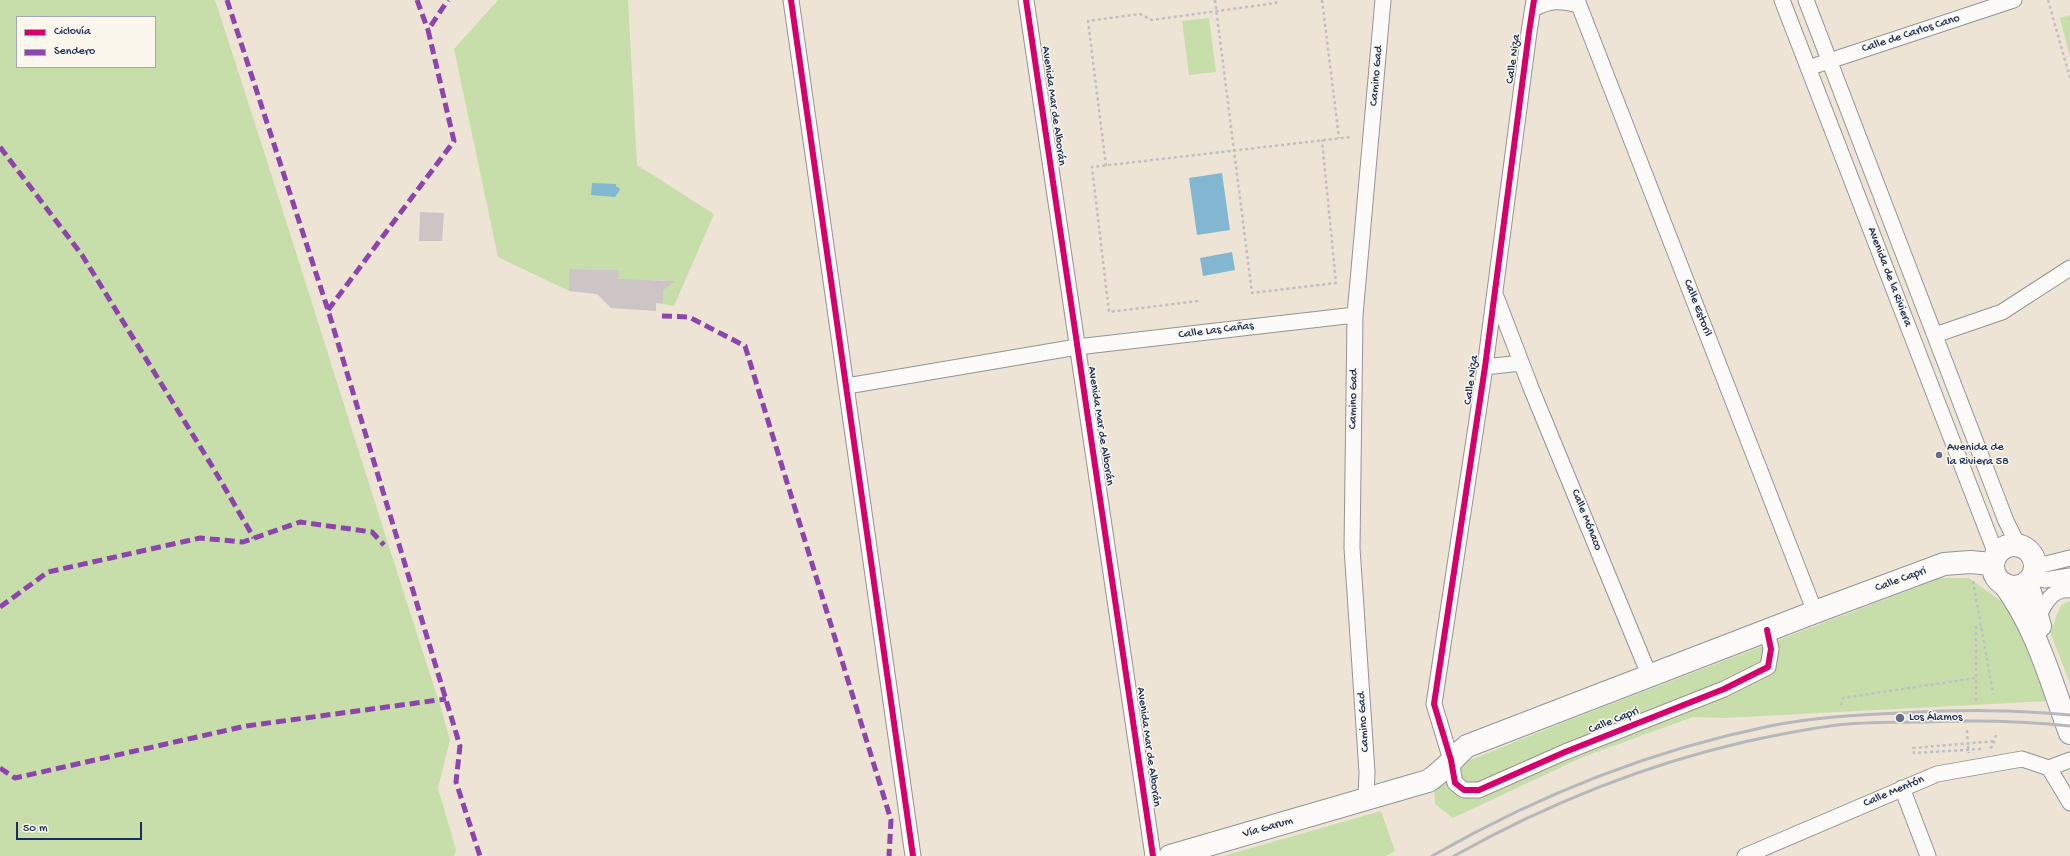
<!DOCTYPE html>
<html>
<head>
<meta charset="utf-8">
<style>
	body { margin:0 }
	#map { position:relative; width:2070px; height:856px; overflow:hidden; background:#ede4d6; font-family:"Gochi Hand",sans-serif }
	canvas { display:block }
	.legend { position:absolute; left:16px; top:16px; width:140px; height:52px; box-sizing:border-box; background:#fbf7ec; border:1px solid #a1a7b3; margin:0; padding:5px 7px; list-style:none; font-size:12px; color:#1b2f5e }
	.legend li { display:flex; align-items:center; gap:8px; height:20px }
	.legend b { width:20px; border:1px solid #a1a7b3 }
	.scale { position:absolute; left:16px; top:822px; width:126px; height:18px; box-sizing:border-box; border:2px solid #1b2f5e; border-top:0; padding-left:5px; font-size:12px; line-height:14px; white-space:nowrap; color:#1b2f5e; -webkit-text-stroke:3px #fbf7ec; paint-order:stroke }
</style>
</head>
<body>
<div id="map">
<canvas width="2070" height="856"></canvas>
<ul class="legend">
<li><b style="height:5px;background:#d6006c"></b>Ciclovía</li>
<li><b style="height:5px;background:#8e44ad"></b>Sendero</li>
</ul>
<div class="scale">50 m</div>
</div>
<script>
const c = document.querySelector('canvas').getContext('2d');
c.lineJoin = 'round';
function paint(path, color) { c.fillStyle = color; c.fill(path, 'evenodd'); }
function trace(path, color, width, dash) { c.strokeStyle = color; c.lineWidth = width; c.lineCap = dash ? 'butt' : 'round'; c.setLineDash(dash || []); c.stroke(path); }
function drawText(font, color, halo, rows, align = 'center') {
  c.font = font + ' "Gochi Hand",sans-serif'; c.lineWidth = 3; c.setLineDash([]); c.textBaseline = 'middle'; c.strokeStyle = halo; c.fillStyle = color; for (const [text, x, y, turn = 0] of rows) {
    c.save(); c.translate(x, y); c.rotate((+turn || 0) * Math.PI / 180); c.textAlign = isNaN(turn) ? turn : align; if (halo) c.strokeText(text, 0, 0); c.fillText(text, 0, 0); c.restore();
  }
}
const green = new Path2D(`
	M 0,0 L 215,0 C 292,235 364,472 441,708 L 450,740 L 438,788 L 456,850 L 454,856 L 0,856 ZM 17,17 L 155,17 L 155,67 L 17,67 Z
	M 498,0 L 628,0 L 637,165 L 714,214 L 674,306 L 663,304 L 663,291 L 666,289 L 667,283 L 664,280 L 618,280 L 618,270 L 570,269 L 569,291 L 498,257 L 454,49 Z
	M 2070,15 L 2070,57 L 2060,18 Z
	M 1209,18 L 1216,72 L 1189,75 L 1182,21 Z
	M 1941,578 L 1969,578 L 2012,609 L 2050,701 L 1723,718 L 1693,717 L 1583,757 L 1453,818 L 1435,804 L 1434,784 L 1463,763 L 1572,719 Z
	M 2070,601 L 2070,683 L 2050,632 L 2061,605 Z
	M 1381,811 L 1395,851 L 1386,856 L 1223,856 Z`);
const water = new Path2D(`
	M 1222,173 L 1230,230 L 1197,235 L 1189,178 Z
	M 592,183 L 616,184 L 616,187 L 618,187 L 620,190 L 615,197 L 591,195 Z
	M 1232,252 L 1235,270 L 1203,276 L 1200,258 Z`);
const building = new Path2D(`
	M 420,212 L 444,213 L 442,241 L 419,241 Z
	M 569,269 L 619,270 L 618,279 L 675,281 L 663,291 L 663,304 L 656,303 L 656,311 L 611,308 L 597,294 L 569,291 Z`);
const path = new Path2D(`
	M 1215,0 L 1252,293 L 1336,283 L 1322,140
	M 1322,0 L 1339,138
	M 2048,0 L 2070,78
	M 1106,166 L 1088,21 L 1140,14 L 1152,20 L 1276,3 L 1276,0
	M 1198,301 L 1109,312 L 1092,167 L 1351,137
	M 1973,581 L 1993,694
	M 1976,701 L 1976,627 L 1981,626
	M 1841,705 L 1843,698 L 1975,678
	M 1967,730 L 1968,746
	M 1990,748 L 1993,746 L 1996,735
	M 1981,749 L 1914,753 L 1913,748 L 1996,741`);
const street = new Path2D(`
	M 791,0 L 913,856
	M 1026,0 L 1153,856
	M 1534,0 L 1529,32 L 1485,367 L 1434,704 L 1451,760 L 1455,783 L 1464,790 L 1479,790 L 1565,752 L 1724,689 L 1768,667 L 1771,649 L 1767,630
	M 1577,0 L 1815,612
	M 1782,0 L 1996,554
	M 1806,0 L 2006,521 L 2018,545
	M 1533,9 C 1551,0 1559,0 1579,5
	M 1808,68 L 2014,0
	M 1495,294 L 1531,388 L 1650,677
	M 1935,335 L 2002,312 L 2070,268
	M 1485,367 L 1521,363
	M 847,386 L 1077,347 L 1355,315
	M 2034,564 L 2046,564 L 2070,558
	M 2031,577 L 2045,580 L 2070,576
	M 2038,618 C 2044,604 2052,588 2070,590
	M 2049,768 L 2070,803
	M 2049,768 L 2070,760
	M 1902,788 L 1928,856
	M 1366,798 L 1367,772 L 1352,548 L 1355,315 L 1383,0
	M 1745,856 L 1937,774 L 2022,759 L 2049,768`);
const secondary = new Path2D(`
	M1993 566a21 21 0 1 1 42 0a21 21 0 1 1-42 0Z
	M 2027,582 L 2040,626
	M 2004,584 C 2037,628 2051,682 2070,733
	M 1170,856 L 1428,781 C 1443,772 1453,758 1467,746 L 1815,612 L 1944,564 L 1970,562 L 1993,564`);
const rail = new Path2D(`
	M 1432,856 C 1537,796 1652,750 1770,726 C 1813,717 1857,715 1900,713 C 1959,710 2011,709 2070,715
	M 1454,856 C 1545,805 1641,766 1744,742 C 1777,735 1813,727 1848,724 C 1874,722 1900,722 1925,722 C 1974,720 2022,721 2070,726`);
const pathBridge = new Path2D(`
	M 1968,746 L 1969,753`);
const quiet = new Path2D(`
	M 227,0 L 328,310 L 460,746 L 456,782 L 480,856
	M 417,0 L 428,30
	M 0,147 L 82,255 L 212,466 L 254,538
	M 328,310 L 454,141 L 428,30 L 448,0
	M 662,316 L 689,317 L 745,346 L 891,820 L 889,856
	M 0,607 L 48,572 L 200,538 L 243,542 L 300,522 L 372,532 L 384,545
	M 0,768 L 15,778 L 246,726 L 446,699`);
const cycleway = new Path2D(`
	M 791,0 L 913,856
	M 1026,0 L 1153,856
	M 1534,0 L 1529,32 L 1485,367 L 1434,704 L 1451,760 L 1455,783 L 1464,790 L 1479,790 L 1565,752 L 1724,689 L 1768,667 L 1771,649 L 1767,630`);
const markers = [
	[1939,455,4,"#646e88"],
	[1900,718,5,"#646e88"]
];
const streetNames = [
	["Calle de Carlos Cano",1911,34,-18],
	["Calle Niza",1514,59,-82],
	["Camino Gad",1377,76,-85],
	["Avenida Mar de Alborán",1053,106,82],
	["Avenida de la Riviera",1889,277,69],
	["Calle Estoril",1697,308,69],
	["Calle Las Cañas",1216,331,-7],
	["Calle Niza",1472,380,-82],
	["Camino Gad",1354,399,-89],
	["Avenida Mar de Alborán",1100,426,81],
	["Calle Mónaco",1586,520,68],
	["Calle Capri",1901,580,-20],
	["Calle Capri",1614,721,-22],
	["Camino Gad",1364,722,-94],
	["Avenida Mar de Alborán",1148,747,82],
	["Calle Mentón",1894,792,-23],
	["Vía Garum",1268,828,-16]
];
const poiNames = [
	["Avenida de",1947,448],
	["la Riviera 58",1947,462],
	["Los Álamos",1909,718]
];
paint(green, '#c7deab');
paint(water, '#83b6d0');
paint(building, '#cdc4c6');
trace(street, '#959394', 17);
trace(secondary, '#959394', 24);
trace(path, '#c0c0c2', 2.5, [3, 3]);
trace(street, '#fcfbf9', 15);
trace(secondary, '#fcfbf9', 22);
trace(rail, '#b7b8bb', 3);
trace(pathBridge, '#c0c0c2', 2.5, [3, 3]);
trace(quiet, '#8e44ad', 5, [10, 5]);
trace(cycleway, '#d6006c', 6);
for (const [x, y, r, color] of markers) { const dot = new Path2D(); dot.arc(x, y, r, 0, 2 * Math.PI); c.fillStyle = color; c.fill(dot); trace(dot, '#fbf7ec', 1.5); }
drawText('12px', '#1b2f5e', '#fbf7ec', streetNames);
drawText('12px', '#1b2f5e', '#fbf7ec', poiNames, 'left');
</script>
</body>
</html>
